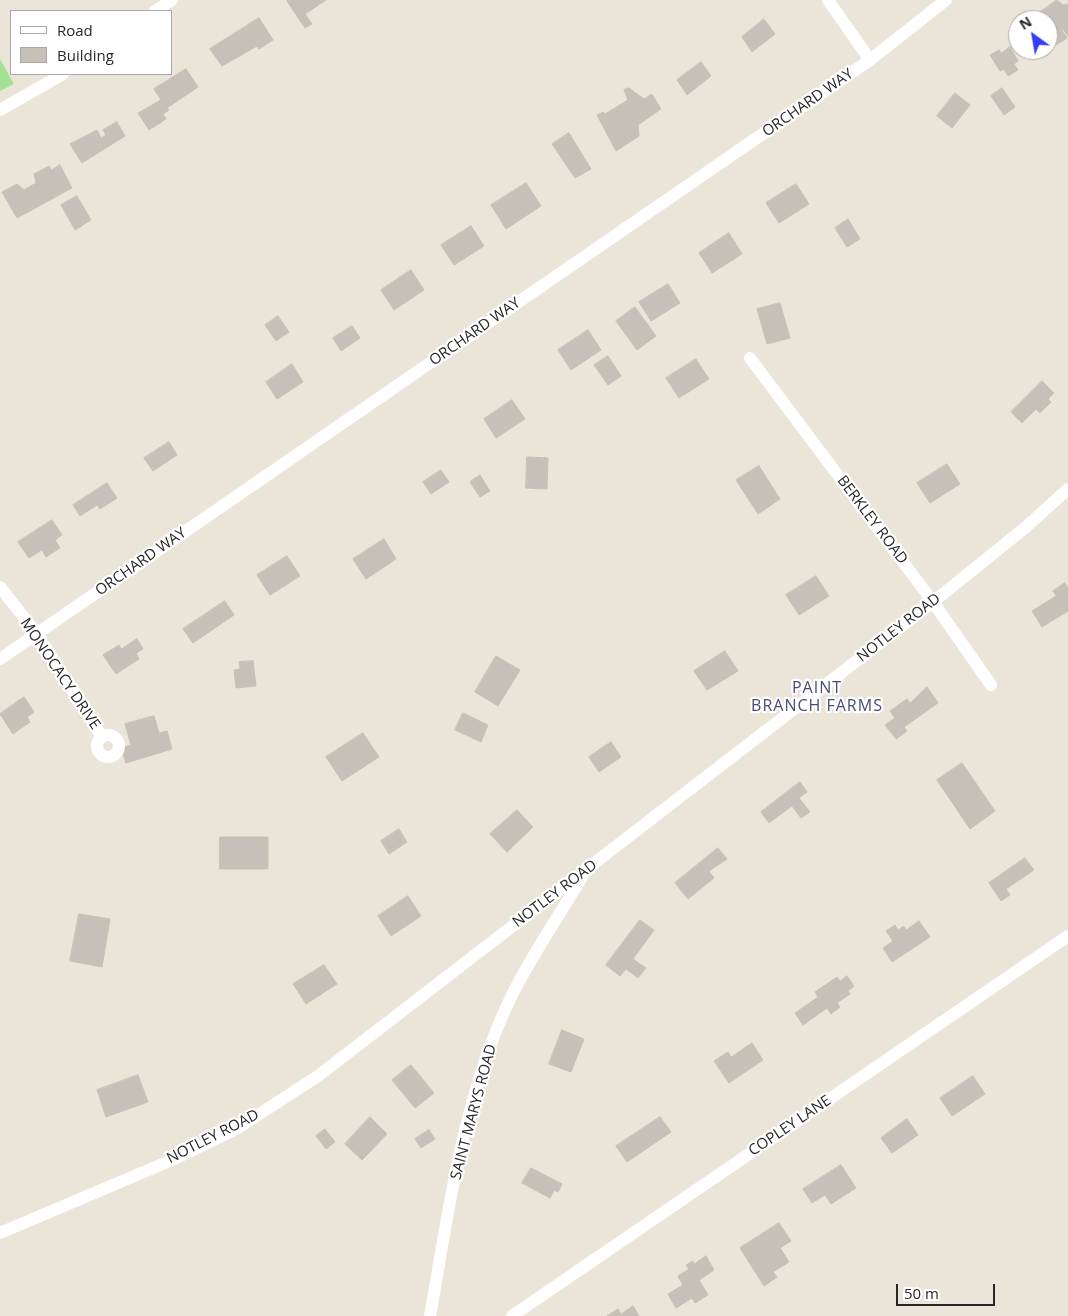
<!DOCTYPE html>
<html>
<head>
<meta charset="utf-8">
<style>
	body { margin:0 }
	#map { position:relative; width:1068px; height:1316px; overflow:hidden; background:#eae5d8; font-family:"Open Sans",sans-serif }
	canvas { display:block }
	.legend { position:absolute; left:10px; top:10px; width:162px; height:65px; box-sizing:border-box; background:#fff; border:1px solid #a9a9a9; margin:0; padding:6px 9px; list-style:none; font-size:15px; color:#272727 }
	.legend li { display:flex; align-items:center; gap:10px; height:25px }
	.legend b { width:25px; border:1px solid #a9a9a9 }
	.north { position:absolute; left:1008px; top:10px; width:50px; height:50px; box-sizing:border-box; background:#fff; border:1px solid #a9a9a9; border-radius:50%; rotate:328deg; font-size:14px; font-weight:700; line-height:20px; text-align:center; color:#272727 }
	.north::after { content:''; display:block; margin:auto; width:18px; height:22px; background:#363ef9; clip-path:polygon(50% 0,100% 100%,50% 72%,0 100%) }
	.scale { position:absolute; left:896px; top:1284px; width:99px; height:22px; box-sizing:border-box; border:2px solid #272727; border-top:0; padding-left:6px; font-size:15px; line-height:18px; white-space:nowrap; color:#272727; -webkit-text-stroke:4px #fff; paint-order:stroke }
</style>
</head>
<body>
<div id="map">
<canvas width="1068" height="1316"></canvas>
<ul class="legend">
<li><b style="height:6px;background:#fff"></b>Road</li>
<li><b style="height:14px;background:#c5c1b8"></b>Building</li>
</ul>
<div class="north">N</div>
<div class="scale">50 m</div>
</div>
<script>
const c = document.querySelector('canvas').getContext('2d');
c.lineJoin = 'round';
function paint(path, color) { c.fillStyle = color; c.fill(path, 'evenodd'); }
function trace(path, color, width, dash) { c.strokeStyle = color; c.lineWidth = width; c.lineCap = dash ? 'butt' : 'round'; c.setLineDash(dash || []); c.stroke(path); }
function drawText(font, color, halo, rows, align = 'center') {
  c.font = font + ' "Open Sans",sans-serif'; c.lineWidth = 4.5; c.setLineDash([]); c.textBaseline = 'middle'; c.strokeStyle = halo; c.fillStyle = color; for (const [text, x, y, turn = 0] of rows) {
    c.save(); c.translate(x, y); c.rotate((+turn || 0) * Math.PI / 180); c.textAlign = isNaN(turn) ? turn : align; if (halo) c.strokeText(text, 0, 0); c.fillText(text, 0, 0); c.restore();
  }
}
const green = new Path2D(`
	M 0,59 L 14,84 L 0,91 Z`);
const building = new Path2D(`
	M 290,0 L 326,0 L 305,14 L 312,24 L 305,28 L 287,1 Z
	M 1057,0 L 1063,5 L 1068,4 L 1068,36 L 1062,28 L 1061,29 L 1067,38 L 1056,45 L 1048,34 L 1048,20 L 1033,20 L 1032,18 Z
	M 259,18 L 273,40 L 259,49 L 257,46 L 222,66 L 210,49 Z
	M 764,19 L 775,34 L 752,52 L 742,37 Z
	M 1010,47 L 1018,61 L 1014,64 L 1018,70 L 1008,76 L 1004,69 L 1000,71 L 990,55 L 999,50 L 1001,53 Z
	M 701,62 L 711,76 L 687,95 L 677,80 Z
	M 186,69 L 198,87 L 167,108 L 169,110 L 163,114 L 166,119 L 149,130 L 138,113 L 161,100 L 154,89 Z
	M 629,88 L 644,99 L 652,94 L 661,109 L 638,125 L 639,136 L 616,151 L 597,115 L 603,112 L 605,114 L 628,100 L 624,90 Z
	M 1002,88 L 1015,107 L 1004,115 L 991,96 Z
	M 955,93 L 970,105 L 952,128 L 937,116 Z
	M 117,122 L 125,136 L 82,163 L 70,144 L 97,130 L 101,138 L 106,135 L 103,130 Z
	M 569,133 L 591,169 L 575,178 L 552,144 Z
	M 60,165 L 72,188 L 17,218 L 2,192 L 17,184 L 24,190 L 36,183 L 34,174 L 49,166 L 51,170 Z
	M 526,183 L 541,206 L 506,229 L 491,205 Z
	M 796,184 L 809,204 L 779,223 L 766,203 Z
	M 77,196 L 91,220 L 75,230 L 61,205 Z
	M 848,219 L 860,239 L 847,247 L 835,228 Z
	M 471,226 L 484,246 L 454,265 L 441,245 Z
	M 729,233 L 742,254 L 712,273 L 699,253 Z
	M 411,270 L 424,290 L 394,310 L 381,290 Z
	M 668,284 L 680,303 L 651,321 L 639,302 Z
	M 780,303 L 790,338 L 767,344 L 757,309 Z
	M 635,307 L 656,336 L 637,350 L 616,321 Z
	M 278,316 L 289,332 L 276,341 L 265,325 Z
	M 352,326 L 360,338 L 341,351 L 333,338 Z
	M 588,330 L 601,350 L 571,370 L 558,350 Z
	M 608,356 L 621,376 L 608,385 L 594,365 Z
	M 696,359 L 709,379 L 679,398 L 666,378 Z
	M 292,364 L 303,382 L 277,399 L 266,382 Z
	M 1042,381 L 1054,393 L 1048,399 L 1051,402 L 1040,413 L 1036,409 L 1022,423 L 1011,412 Z
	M 512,400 L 525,419 L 496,438 L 484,419 Z
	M 169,442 L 177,455 L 153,471 L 144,458 Z
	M 527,457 L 548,458 L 547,489 L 526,488 Z
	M 947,464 L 960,484 L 930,503 L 917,483 Z
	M 759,466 L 780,499 L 758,514 L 736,480 Z
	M 441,470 L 449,482 L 431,494 L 423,482 Z
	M 480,475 L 490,491 L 480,497 L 470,482 Z
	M 107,483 L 117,498 L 100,509 L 97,505 L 80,516 L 73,505 Z
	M 52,520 L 62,535 L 55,540 L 60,548 L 46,557 L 42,550 L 29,558 L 18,542 Z
	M 384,539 L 396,559 L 366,579 L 353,559 Z
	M 287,556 L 300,576 L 270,595 L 257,575 Z
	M 816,576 L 829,596 L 799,615 L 786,595 Z
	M 1065,583 L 1068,588 L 1068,611 L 1042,627 L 1032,611 L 1056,596 L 1053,591 Z
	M 225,601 L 234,615 L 193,643 L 183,629 Z
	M 137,639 L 143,649 L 136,653 L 139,659 L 116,674 L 103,655 L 119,645 L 121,649 Z
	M 725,651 L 738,671 L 707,690 L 694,671 Z
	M 496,656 L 520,670 L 498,706 L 475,692 Z
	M 253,661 L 256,686 L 236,688 L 234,670 L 240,669 L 239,662 Z
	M 927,687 L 938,703 L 904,727 L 907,731 L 896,739 L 885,725 L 895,718 L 890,711 L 907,699 L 910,703 Z
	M 24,697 L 34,712 L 27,717 L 30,722 L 13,734 L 0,714 Z
	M 463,713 L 488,725 L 481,742 L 455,730 Z
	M 154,716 L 159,733 L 167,731 L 172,749 L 126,763 L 121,748 L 131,745 L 125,724 Z
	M 363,733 L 379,757 L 342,781 L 326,757 Z
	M 611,742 L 621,757 L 599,772 L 589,757 Z
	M 962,763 L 995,811 L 970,829 L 937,780 Z
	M 800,782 L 807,792 L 799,798 L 810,812 L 801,818 L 792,806 L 769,823 L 761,812 Z
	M 517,810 L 533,827 L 507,852 L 490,834 Z
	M 399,829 L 407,842 L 389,854 L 381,841 Z
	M 220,837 L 268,837 L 268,869 L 220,869 Z
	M 718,848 L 727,859 L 709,871 L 714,878 L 688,899 L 675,883 Z
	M 1025,858 L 1034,870 L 1006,889 L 1010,895 L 1001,901 L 989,883 Z
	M 408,896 L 421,916 L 391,936 L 378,916 Z
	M 79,914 L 110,919 L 102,967 L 70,961 Z
	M 640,920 L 654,930 L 633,959 L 646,968 L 638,978 L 626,969 L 620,976 L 606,965 Z
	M 919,921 L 930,937 L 892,962 L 883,948 L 893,941 L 886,931 L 895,925 L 898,930 L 904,926 L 906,930 Z
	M 324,965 L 337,984 L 306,1004 L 293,984 Z
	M 847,976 L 854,986 L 848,991 L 850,994 L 837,1003 L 840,1007 L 831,1014 L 827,1008 L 803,1025 L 795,1013 L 818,997 L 815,992 L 837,977 L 840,981 Z
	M 562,1030 L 584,1039 L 571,1072 L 549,1064 Z
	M 752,1043 L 763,1060 L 729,1083 L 714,1061 L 728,1052 L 731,1057 Z
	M 411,1065 L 434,1093 L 415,1108 L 392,1080 Z
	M 138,1075 L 148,1102 L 106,1117 L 97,1090 Z
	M 973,1076 L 985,1094 L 952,1116 L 940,1098 Z
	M 370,1117 L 387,1134 L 362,1160 L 345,1144 Z
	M 660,1117 L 671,1132 L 627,1162 L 616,1146 Z
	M 907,1119 L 918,1135 L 892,1153 L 881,1138 Z
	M 325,1129 L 335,1142 L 326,1149 L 316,1136 Z
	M 429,1130 L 435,1139 L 421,1148 L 415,1139 Z
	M 841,1165 L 856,1188 L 831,1204 L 825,1195 L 812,1203 L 803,1189 Z
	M 531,1168 L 562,1184 L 558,1192 L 554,1190 L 550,1198 L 522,1183 Z
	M 779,1223 L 791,1241 L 780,1248 L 789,1262 L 773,1272 L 777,1277 L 764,1286 L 740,1248 Z
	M 706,1256 L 714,1270 L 699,1280 L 708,1295 L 695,1303 L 692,1298 L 676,1308 L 668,1294 L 683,1285 L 678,1276 L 689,1269 L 686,1265 L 693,1261 L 694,1264 Z
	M 633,1306 L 639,1316 L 607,1316 L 618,1309 L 621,1314 Z`);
const minor = new Path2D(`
	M 828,0 L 870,60
	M 155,11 L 172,0
	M 0,110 L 63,74
	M 750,358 L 933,602 L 991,685
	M 0,587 L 37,634 L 102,737
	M 0,659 L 870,60 L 946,0
	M97 746a11 11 0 1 1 22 0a11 11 0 1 1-22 0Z
	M 0,1233 L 172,1160 L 238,1128 L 318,1076 L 933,602 L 1026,527 L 1068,489
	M 430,1316 C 449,1209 463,1096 511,997 C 531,956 559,916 582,877
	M 512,1316 L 1068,936`);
const streetNames = [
	["ORCHARD WAY",808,103,-35],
	["ORCHARD WAY",475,332,-35],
	["BERKLEY ROAD",872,520,53],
	["ORCHARD WAY",141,562,-35],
	["NOTLEY ROAD",899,628,-38],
	["MONOCACY DRIVE",60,674,56],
	["NOTLEY ROAD",555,894,-37],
	["SAINT MARYS ROAD",474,1112,-75],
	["COPLEY LANE",790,1126,-34],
	["NOTLEY ROAD",213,1137,-27]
];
const neighbourhoodNames = [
	["PAINT",817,688],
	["BRANCH FARMS",817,706]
];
paint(green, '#a3e194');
paint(building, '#c5c1b8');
trace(building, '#c5c1b2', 1);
trace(minor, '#fff', 12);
drawText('15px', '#272727', '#fff', streetNames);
c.letterSpacing = '1px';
drawText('16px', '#484a77', '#fff', neighbourhoodNames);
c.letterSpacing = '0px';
</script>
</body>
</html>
